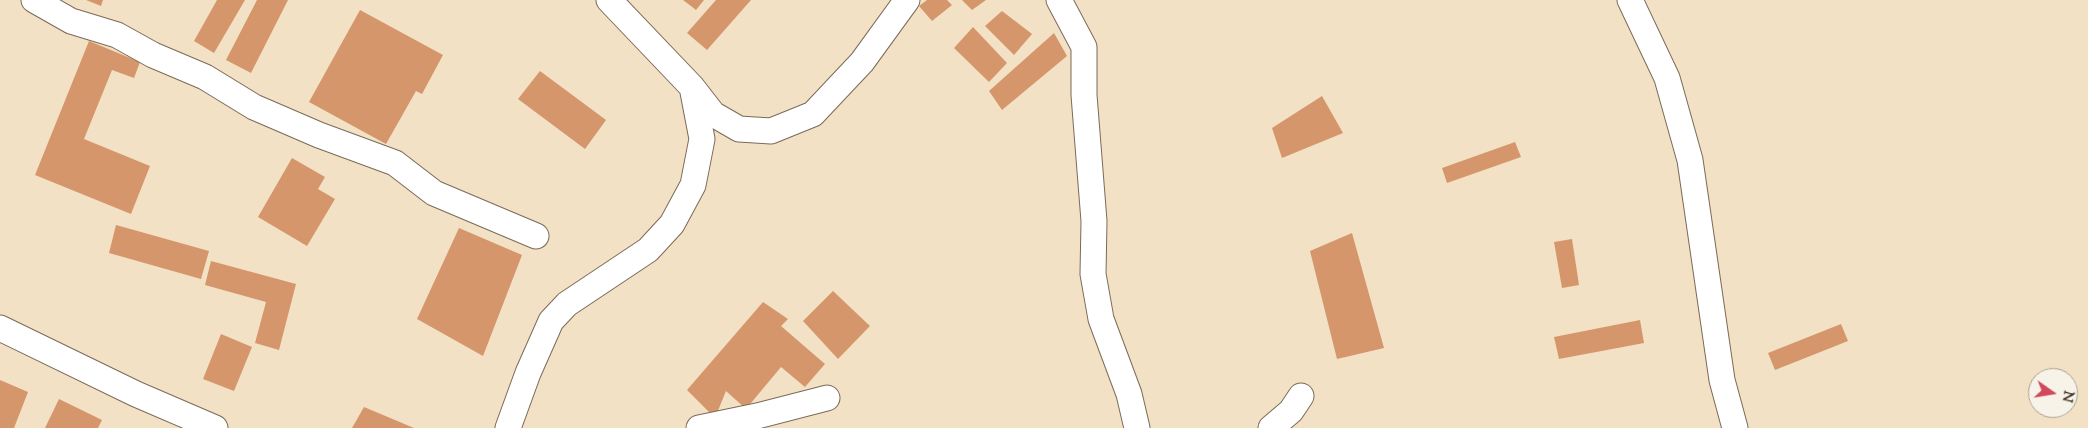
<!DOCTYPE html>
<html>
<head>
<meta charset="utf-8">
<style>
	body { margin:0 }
	#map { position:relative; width:2088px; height:428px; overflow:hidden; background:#f2e1c5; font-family:"Sorts Mill Goudy",serif }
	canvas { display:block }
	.north { position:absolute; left:2028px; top:368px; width:50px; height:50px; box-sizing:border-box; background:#f7f3e8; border:1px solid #aca397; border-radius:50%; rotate:103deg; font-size:14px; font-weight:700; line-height:20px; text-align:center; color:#3b2a1e }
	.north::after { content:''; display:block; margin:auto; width:18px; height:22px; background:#d1495b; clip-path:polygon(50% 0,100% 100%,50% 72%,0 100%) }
</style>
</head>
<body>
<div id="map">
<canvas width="2088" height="428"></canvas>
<div class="north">N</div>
</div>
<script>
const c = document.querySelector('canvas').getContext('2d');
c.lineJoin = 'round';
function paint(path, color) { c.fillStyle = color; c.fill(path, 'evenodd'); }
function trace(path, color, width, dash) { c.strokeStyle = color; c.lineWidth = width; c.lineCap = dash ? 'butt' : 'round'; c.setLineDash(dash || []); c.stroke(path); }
const building = new Path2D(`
	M 86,0 L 103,0 L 101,6 Z
	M 217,0 L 245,0 L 214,53 L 194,41 Z
	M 257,0 L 288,0 L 251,73 L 226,60 Z
	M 683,0 L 704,0 L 696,10 Z
	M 716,0 L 751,0 L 707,50 L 687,33 Z
	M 927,0 L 947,0 L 952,5 L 932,21 L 919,6 Z
	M 962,0 L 986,0 L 972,10 Z
	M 360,10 L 443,55 L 422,94 L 416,91 L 386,144 L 309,102 Z
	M 1002,11 L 1032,34 L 1014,55 L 985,26 Z
	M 973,27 L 1007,63 L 989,82 L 954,48 Z
	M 1054,33 L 1067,56 L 1002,110 L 989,91 Z
	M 89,41 L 140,62 L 134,78 L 112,70 L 84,139 L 150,166 L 131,214 L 35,175 Z
	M 540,71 L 606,120 L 585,149 L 518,99 Z
	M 1322,96 L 1343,133 L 1282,158 L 1272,128 Z
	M 1515,142 L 1521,157 L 1447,183 L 1442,168 Z
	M 292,158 L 325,177 L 318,189 L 335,199 L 307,246 L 258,217 Z
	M 116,225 L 209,251 L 201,279 L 109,253 Z
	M 459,228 L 522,255 L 483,356 L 417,319 Z
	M 1352,233 L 1384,348 L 1337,359 L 1310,251 Z
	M 1572,239 L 1579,285 L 1562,288 L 1554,242 Z
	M 211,261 L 296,284 L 279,350 L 255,343 L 266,302 L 205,285 Z
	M 833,291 L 870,326 L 838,359 L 803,321 Z
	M 763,302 L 788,319 L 781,326 L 825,364 L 805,387 L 781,367 L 746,409 L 726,391 L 715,418 L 687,390 Z
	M 1640,320 L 1644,343 L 1559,359 L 1554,337 Z
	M 1841,324 L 1848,341 L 1775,370 L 1768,353 Z
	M 221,334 L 252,347 L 234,391 L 203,379 Z
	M 0,380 L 28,392 L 14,428 L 0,428 Z
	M 59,399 L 102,420 L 98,428 L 45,428 Z
	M 364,407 L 414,428 L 352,428 Z`);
const street = new Path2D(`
	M 34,0 L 71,21 L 117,35 L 153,55 L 205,77 L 254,107 L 319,135 L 395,163 L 434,193 L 536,236
	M 609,0 L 692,87 L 713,114 L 739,129 L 771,131 L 813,114 L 862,62 L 907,0
	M 1059,0 L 1084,47 L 1084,95 L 1094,221 L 1093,274 L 1101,319 L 1129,394 L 1137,428
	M 1630,0 L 1667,78 L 1690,160 L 1722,380 L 1735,428
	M 0,328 L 136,394 L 215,428
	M 508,428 L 528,373 L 551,321 L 567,304 L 648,250 L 672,224 L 693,185 L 702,139 L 692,87
	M 699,428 L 757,416 L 827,398
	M 1271,428 L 1291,411 L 1301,396`);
paint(building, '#d6966b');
trace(street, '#7b6a58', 27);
trace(street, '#fff', 25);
</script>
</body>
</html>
